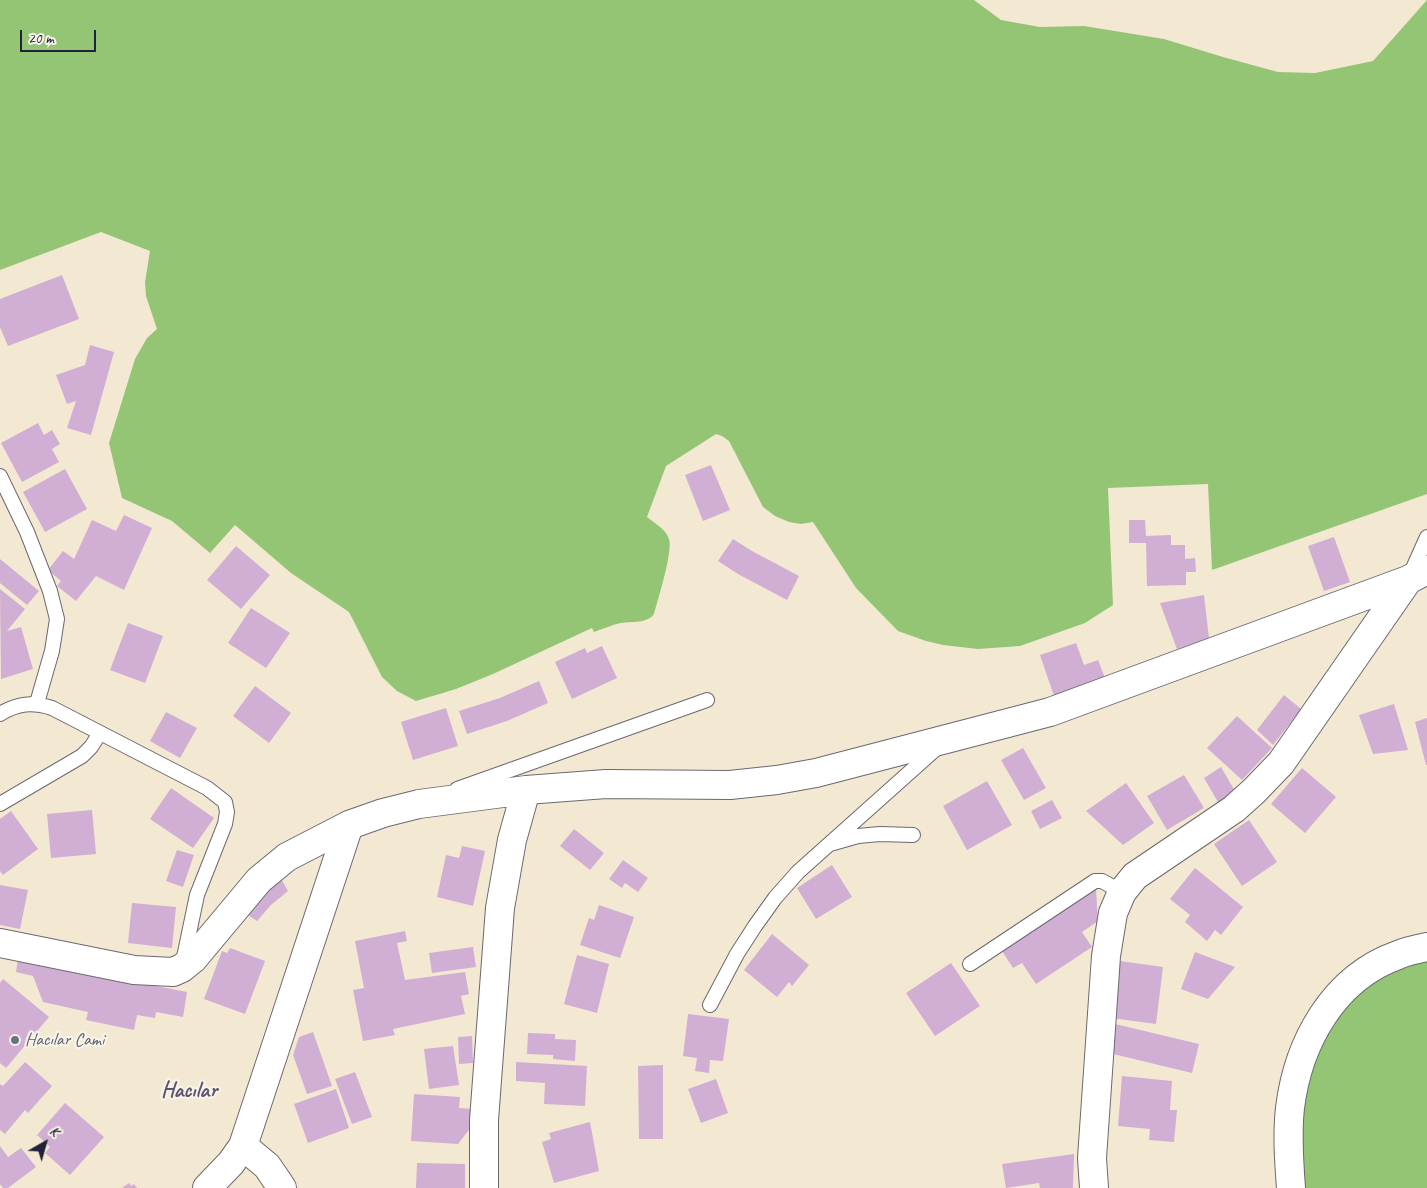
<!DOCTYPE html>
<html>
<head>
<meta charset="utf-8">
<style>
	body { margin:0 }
	#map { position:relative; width:1427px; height:1188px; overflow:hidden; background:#f3e9d3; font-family:Caveat,sans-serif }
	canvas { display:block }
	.north { position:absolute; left:20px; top:1118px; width:50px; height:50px; -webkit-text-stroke:4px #f7f3e8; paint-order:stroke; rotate:38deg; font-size:14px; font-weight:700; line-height:20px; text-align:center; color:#22223b }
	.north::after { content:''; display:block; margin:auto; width:18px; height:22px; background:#22223b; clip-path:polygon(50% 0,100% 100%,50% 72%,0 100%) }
	.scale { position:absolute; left:20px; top:30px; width:76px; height:22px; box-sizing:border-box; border:2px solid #22223b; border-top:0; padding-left:6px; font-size:15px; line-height:18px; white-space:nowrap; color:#22223b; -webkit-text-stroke:4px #f7f3e8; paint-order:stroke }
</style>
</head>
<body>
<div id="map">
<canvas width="1427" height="1188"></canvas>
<div class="north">K</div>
<div class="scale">20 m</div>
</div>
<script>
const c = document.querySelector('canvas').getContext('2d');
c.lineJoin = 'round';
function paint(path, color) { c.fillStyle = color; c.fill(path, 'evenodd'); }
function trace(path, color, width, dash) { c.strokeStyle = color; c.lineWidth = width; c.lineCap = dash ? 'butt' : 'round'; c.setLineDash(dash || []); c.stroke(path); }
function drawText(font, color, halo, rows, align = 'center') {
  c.font = font + ' Caveat,sans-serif'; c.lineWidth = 4.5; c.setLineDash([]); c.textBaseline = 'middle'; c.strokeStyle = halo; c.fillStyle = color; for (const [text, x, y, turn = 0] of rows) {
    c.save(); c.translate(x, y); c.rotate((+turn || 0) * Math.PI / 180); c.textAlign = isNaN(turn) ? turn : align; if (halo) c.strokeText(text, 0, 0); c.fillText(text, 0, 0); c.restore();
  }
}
const green = new Path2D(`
	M 0,0 L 974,0 L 1001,20 L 1040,27 L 1084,26 L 1164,39 L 1223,57 L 1278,72 L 1315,73 L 1373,61 L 1427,0 L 1427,494 L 1212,570 L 1208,484 L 1108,488 L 1113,605 L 1085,623 L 1020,646 L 978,649 L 943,645 L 926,641 L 898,631 L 856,588 L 813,522 L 801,524 L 789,522 L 775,516 L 763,507 L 729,441 L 722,436 L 716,434 L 666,466 L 647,517 C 654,523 666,529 669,539 C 673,552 658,599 654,614 C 647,624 632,621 621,623 C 611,625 603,629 594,632 L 592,628 L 493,674 L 456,689 L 416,701 L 397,691 L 382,677 L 349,612 L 291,573 L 235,525 L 210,553 L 172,521 L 122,498 L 109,443 L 135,359 L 147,338 L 157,329 L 146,296 L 145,282 L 150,251 L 101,232 L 0,270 Z
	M 1427,947 L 1427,1188 L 1291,1188 L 1319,1020 Z`);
const building = new Path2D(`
	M 62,275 L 79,319 L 8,346 L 0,327 L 0,299 Z
	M 90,345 L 114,352 L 91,435 L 67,428 L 76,401 L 67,404 L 56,375 L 85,365 Z
	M 38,423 L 44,435 L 52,430 L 60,444 L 52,449 L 59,462 L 22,482 L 1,443 Z
	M 711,465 L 730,510 L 703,521 L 685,475 Z
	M 65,469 L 87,509 L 45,532 L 23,492 Z
	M 124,515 L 152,528 L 124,590 L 96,576 L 76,601 L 57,586 L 61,581 L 48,570 L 63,551 L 74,559 L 92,520 L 116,531 Z
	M 1129,520 L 1145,520 L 1146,536 L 1171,535 L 1171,545 L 1185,545 L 1185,559 L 1195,558 L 1196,572 L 1186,572 L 1186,585 L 1147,586 L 1146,543 L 1129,543 Z
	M 1334,537 L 1350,582 L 1324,591 L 1308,546 Z
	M 733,539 L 752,551 L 799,576 L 787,600 L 738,574 L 718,561 Z
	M 236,546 L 270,575 L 241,609 L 207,580 Z
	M 0,559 L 39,591 L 27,605 L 0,583 Z
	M 0,589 L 25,609 L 7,631 L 21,627 L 33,669 L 1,679 Z
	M 1204,595 L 1209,638 L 1177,649 L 1160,603 Z
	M 251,608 L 290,633 L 266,668 L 228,643 Z
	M 128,623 L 163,636 L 145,683 L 110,670 Z
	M 1076,643 L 1084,665 L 1098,660 L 1105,678 L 1054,696 L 1040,655 Z
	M 602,646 L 617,678 L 572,699 L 555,662 L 585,648 L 587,653 Z
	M 539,681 L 548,703 L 507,721 L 467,734 L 459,711 L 500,698 Z
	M 255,686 L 291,713 L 269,743 L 233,716 Z
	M 1284,695 L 1301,709 L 1273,745 L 1257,730 Z
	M 1394,704 L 1408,750 L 1373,754 L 1359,715 Z
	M 446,708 L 458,746 L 413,760 L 401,722 Z
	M 166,712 L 197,728 L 180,758 L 150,741 Z
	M 1237,716 L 1272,748 L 1242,780 L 1207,748 Z
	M 1427,718 L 1427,765 L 1426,765 L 1415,722 Z
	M 1023,748 L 1046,788 L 1024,800 L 1001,760 Z
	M 1221,767 L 1235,791 L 1218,802 L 1204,778 Z
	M 1302,768 L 1336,797 L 1305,833 L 1271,804 Z
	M 1184,775 L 1204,808 L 1167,830 L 1147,796 Z
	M 987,781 L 1012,825 L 967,850 L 943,806 Z
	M 1126,783 L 1154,823 L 1123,845 L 1086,811 Z
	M 171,788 L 214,818 L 193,848 L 150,819 Z
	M 1052,800 L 1062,818 L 1040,829 L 1031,811 Z
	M 92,810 L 96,854 L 51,858 L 47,814 Z
	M 11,811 L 38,849 L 3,875 L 0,871 L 0,819 Z
	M 1249,820 L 1277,862 L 1242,886 L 1214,844 Z
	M 574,829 L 604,853 L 590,870 L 560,846 Z
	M 462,846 L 485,851 L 473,906 L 437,897 L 446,855 L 459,858 Z
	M 177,850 L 194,855 L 183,887 L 166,881 Z
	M 623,860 L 648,878 L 638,892 L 625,883 L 622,888 L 609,879 Z
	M 832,865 L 852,897 L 816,919 L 797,888 Z
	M 1195,868 L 1243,907 L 1221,935 L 1215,930 L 1207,941 L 1185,922 L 1190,915 L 1170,899 Z
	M 280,877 L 288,891 L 271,905 L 257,921 L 243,912 Z
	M 0,885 L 28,890 L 20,929 L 0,925 Z
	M 1096,889 L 1098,921 L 1082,932 L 1092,947 L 1036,984 L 1022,963 L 1013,968 L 1002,951 Z
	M 132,903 L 176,907 L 172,948 L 128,943 Z
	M 599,905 L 634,917 L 620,958 L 580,945 L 589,918 L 594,920 Z
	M 405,931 L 407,941 L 397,943 L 405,980 L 465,972 L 469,994 L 461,996 L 465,1014 L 393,1029 L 395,1035 L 363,1041 L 353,990 L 364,988 L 355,941 Z
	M 772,934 L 809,965 L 792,986 L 789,982 L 777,997 L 744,970 Z
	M 473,947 L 476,967 L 432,973 L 429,953 Z
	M 230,948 L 265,961 L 245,1014 L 204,999 L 222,951 L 227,953 Z
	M 1195,952 L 1235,967 L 1208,999 L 1181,989 Z
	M 577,955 L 609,964 L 597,1013 L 564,1004 Z
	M 18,959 L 187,992 L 183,1017 L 156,1012 L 155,1018 L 137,1015 L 134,1030 L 86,1020 L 88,1012 L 43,1002 L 33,976 L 16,972 Z
	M 1120,961 L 1163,967 L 1156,1024 L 1112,1018 Z
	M 951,963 L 980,1006 L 935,1036 L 906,993 Z
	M 3,979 L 49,1017 L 6,1068 L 0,1063 L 0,983 Z
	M 688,1014 L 729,1019 L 723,1061 L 710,1060 L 709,1073 L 695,1071 L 697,1058 L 683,1056 Z
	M 1111,1023 L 1199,1044 L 1192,1073 L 1109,1053 Z
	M 313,1032 L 332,1086 L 307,1094 L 293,1055 L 299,1037 Z
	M 528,1033 L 555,1034 L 555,1039 L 576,1040 L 575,1061 L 553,1059 L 553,1055 L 527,1054 Z
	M 472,1036 L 473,1063 L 459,1064 L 458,1037 Z
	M 453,1046 L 459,1085 L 429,1089 L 424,1049 Z
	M 25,1062 L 52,1086 L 28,1113 L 25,1110 L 5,1134 L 0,1130 L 0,1084 L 3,1086 Z
	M 516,1062 L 587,1066 L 585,1106 L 544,1104 L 545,1083 L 516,1081 Z
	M 663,1065 L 663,1139 L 639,1139 L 638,1066 Z
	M 355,1072 L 372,1117 L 352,1124 L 335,1079 Z
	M 1122,1076 L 1172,1081 L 1170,1110 L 1177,1110 L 1174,1142 L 1149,1140 L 1150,1129 L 1118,1126 Z
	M 716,1079 L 728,1113 L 701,1123 L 688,1089 Z
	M 336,1089 L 349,1128 L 308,1143 L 294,1104 Z
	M 414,1094 L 460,1097 L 459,1108 L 473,1109 L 472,1126 L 458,1144 L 411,1141 Z
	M 65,1103 L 104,1137 L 70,1175 L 45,1153 L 50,1147 L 37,1135 Z
	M 590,1122 L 599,1171 L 554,1183 L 542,1142 L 551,1139 L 549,1133 Z
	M 0,1146 L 8,1157 L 21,1148 L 36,1167 L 8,1188 L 3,1188 L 0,1184 Z
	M 1074,1154 L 1073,1188 L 1040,1188 L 1039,1183 L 1006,1188 L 1002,1164 Z
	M 417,1163 L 465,1164 L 465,1188 L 416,1188 Z
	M 129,1183 L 131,1186 L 134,1184 L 137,1188 L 122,1188 Z`);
const lane = new Path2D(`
	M 0,476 L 27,532 L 50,591 L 57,619 L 52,651 L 37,703
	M 1410,575 L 1427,537
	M 0,714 C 18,703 32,702 52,708 L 207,788 L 225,802 L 227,812 L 225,824 L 197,895 L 183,962
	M 457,789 L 707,700
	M 0,804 L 82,756 L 91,747 L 100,733
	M 830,844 L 858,836 L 880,834 L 913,835
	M 970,964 L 1095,881 L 1102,881 L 1122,892
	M 710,1005 L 737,954 L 755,926 L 775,898 L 798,872 L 939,746`);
const street = new Path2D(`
	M 0,943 L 134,970 L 173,972 L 182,968 L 193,959 L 259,880 L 287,857 L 349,825 L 383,813 L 419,804 L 526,790 L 606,784 L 730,785 L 777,780 L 816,773 L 1050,712 L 1408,580 L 1427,570
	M 243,1146 L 267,1166 L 282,1188
	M 207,1188 L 231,1163 L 243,1146 L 349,825
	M 484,1188 L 484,1120 L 500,908 L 512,840 L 526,790
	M 1094,1188 L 1092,1158 L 1106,956 L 1113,913 L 1122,892 L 1135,876 L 1234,809 L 1254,791 L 1281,763 L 1408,580
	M 1291,1188 C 1289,1162 1287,1134 1290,1108 C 1298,1043 1333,978 1398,955 C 1407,951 1417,949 1427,947`);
const markers = [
	[15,1040,5,"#6b7280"]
];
const worshipNames = [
	["Hacılar Cami",25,1040]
];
const districtNames = [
	["Hacılar",189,1091]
];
paint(green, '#94c575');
paint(building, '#d1aed3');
trace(lane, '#6b6870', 16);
trace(street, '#6b6870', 30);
trace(lane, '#fff', 14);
trace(street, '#fff', 28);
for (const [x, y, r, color] of markers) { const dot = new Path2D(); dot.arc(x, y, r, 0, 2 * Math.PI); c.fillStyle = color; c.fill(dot); trace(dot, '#f7f3e8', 2); }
drawText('18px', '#5b616d', '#f7f3e8', worshipNames, 'left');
drawText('bold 22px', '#5f5370', '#f7f3e8', districtNames);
</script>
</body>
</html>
